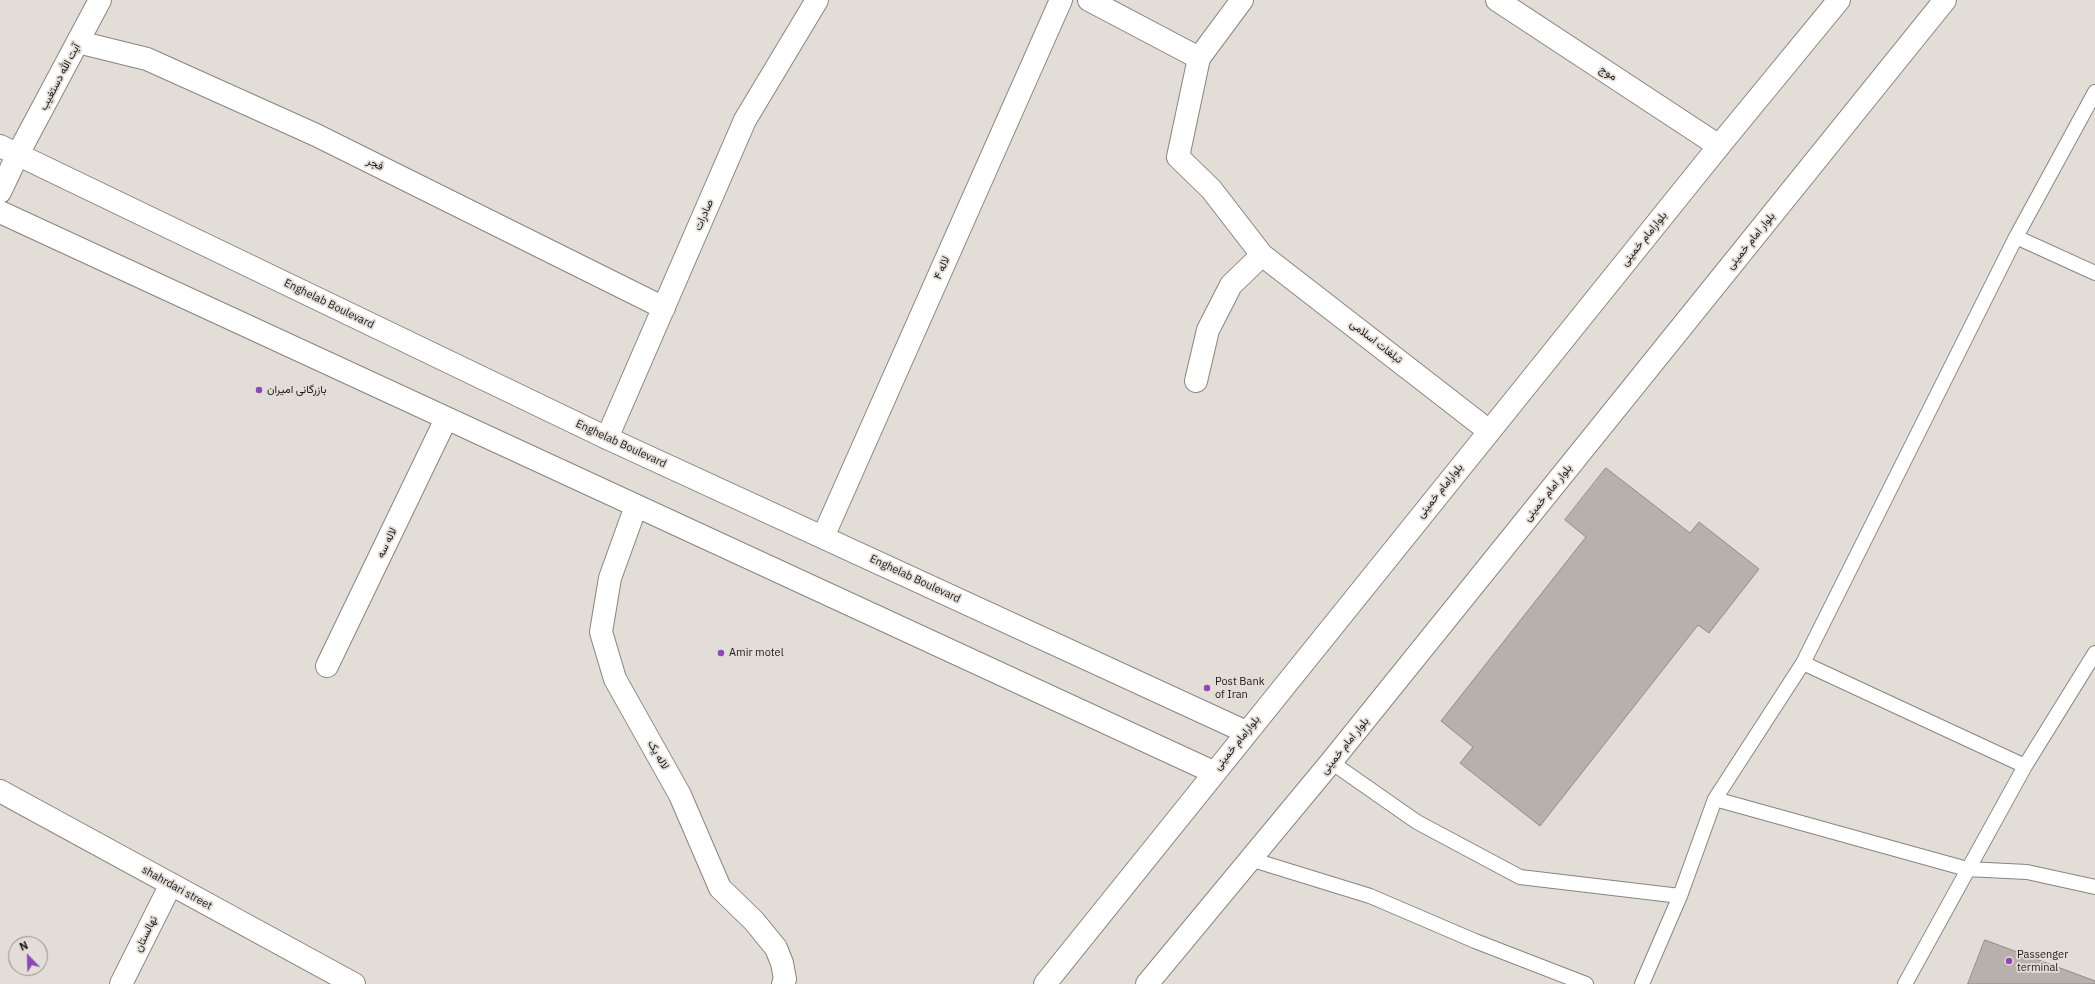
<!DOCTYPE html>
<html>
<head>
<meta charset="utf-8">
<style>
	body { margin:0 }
	#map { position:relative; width:2095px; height:984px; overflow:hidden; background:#e3ddd7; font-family:"IBM Plex Sans",sans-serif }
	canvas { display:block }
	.north { position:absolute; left:8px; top:936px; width:40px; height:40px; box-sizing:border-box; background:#e3ddd7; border:1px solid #938f8b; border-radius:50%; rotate:337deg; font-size:11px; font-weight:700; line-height:16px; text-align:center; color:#1c1a18 }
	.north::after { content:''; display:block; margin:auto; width:14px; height:18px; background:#8d47ba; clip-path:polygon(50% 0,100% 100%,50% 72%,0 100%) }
</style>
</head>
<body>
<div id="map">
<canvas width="2095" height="984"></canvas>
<div class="north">N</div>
</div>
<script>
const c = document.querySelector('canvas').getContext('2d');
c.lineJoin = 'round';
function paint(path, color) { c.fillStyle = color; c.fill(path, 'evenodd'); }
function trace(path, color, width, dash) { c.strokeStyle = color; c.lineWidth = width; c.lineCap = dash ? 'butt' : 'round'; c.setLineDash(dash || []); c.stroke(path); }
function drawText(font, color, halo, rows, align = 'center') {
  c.font = font + ' "IBM Plex Sans",Vazirmatn,sans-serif'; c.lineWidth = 3.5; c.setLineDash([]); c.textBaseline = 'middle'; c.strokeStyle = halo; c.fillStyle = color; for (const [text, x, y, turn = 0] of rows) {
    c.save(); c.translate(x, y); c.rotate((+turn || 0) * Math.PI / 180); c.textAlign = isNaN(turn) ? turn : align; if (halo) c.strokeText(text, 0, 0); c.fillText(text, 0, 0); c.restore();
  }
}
const building = new Path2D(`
	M 1606,468 L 1690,533 L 1699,522 L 1759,569 L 1709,633 L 1698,625 L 1540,826 L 1460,763 L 1473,747 L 1441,721 L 1586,537 L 1565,520 Z
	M 1985,940 L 2095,981 L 2095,984 L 1968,984 Z`);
const service = new Path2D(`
	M 2016,237 L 2095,273
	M 1803,663 L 2025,766
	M 1331,762 L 1417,822 L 1520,877 L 1680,896
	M 1715,799 L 1967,869 L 2027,872 L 2095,887
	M 1250,859 L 1370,896 L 1475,941 L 1586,984
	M 1642,984 L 1680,896 L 1715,799 L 1803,663 L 2016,237 L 2095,92
	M 1905,984 L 2025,766 L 2095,653`);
const minor = new Path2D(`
	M 1089,0 L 1199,58 L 1242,0
	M 1497,0 L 1719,146
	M 78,42 L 147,59 L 316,135 L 664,308
	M 1262,255 L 1489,431
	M 1196,381 L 1208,330 L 1231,285 L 1262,255 L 1211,189 L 1178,157 L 1199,58
	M 607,438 L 745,120 L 817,0
	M 636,506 L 610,578 L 601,632 L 615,679 L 680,795 L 720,888 L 754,921 L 776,948 L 782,963 L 785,979 L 783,984
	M 823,537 L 1061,0
	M 327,666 L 446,419
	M 0,791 L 354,984
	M 121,984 L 171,884`);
const tertiary = new Path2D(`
	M 18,154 L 100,0`);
const secondary = new Path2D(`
	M 0,146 L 607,438 L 1246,732
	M 0,192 L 18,154
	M 0,212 L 1213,772`);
const trunk = new Path2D(`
	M 1045,984 L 1719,146 L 1839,0
	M 1147,984 L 1331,762 L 1945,0`);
const markers = [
	[259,390,4,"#8d47ba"],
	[721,653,4,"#8d47ba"],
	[1207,688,4,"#8d47ba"],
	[2009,961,4,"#8d47ba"]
];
const streetNames = [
	["موج",1608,73,33],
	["آیت الله دستغیب",60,77,-62],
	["فجر",375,164,26],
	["صادرات",704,215,-67],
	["بلوارامام خمینی",1644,239,-51],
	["بلوار امام خمینی",1751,241,-51],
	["لاله ۴",942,268,-66],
	["Enghelab Boulevard",329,304,26],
	["تبلغات اسلامی",1376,342,38],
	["Enghelab Boulevard",621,444,25],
	["بلوارامام خمینی",1440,491,-51],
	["بلوار امام خمینی",1548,493,-51],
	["لاله سه",387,543,-64],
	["Enghelab Boulevard",915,579,25],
	["بلوارامام خمینی",1237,743,-51],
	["بلوار امام خمینی",1345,746,-51],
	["لاله یک",658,755,60],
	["shahrdari street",177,888,29],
	["نهالستان",146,934,-64]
];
const poiNames = [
	["بازرگانی امیران",267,390],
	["Amir motel",729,653],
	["Post Bank",1215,682],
	["of Iran",1215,695],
	["Passenger",2017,955],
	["terminal",2017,968]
];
paint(building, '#b8b0ad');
trace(building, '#928a87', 1);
trace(service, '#8a847f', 16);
trace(minor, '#8a847f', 24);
trace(tertiary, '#8a847f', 24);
trace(secondary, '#8a847f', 24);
trace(trunk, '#8a847f', 24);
trace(service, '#fff', 14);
trace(minor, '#fff', 22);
trace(tertiary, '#fff', 22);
trace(secondary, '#fff', 22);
trace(trunk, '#fff', 22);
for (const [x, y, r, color] of markers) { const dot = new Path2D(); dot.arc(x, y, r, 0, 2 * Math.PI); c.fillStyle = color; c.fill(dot); trace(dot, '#e3ddd7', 1.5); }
drawText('11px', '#1c1a18', '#e3ddd7', streetNames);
drawText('11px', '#1c1a18', '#e3ddd7', poiNames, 'left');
</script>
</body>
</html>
